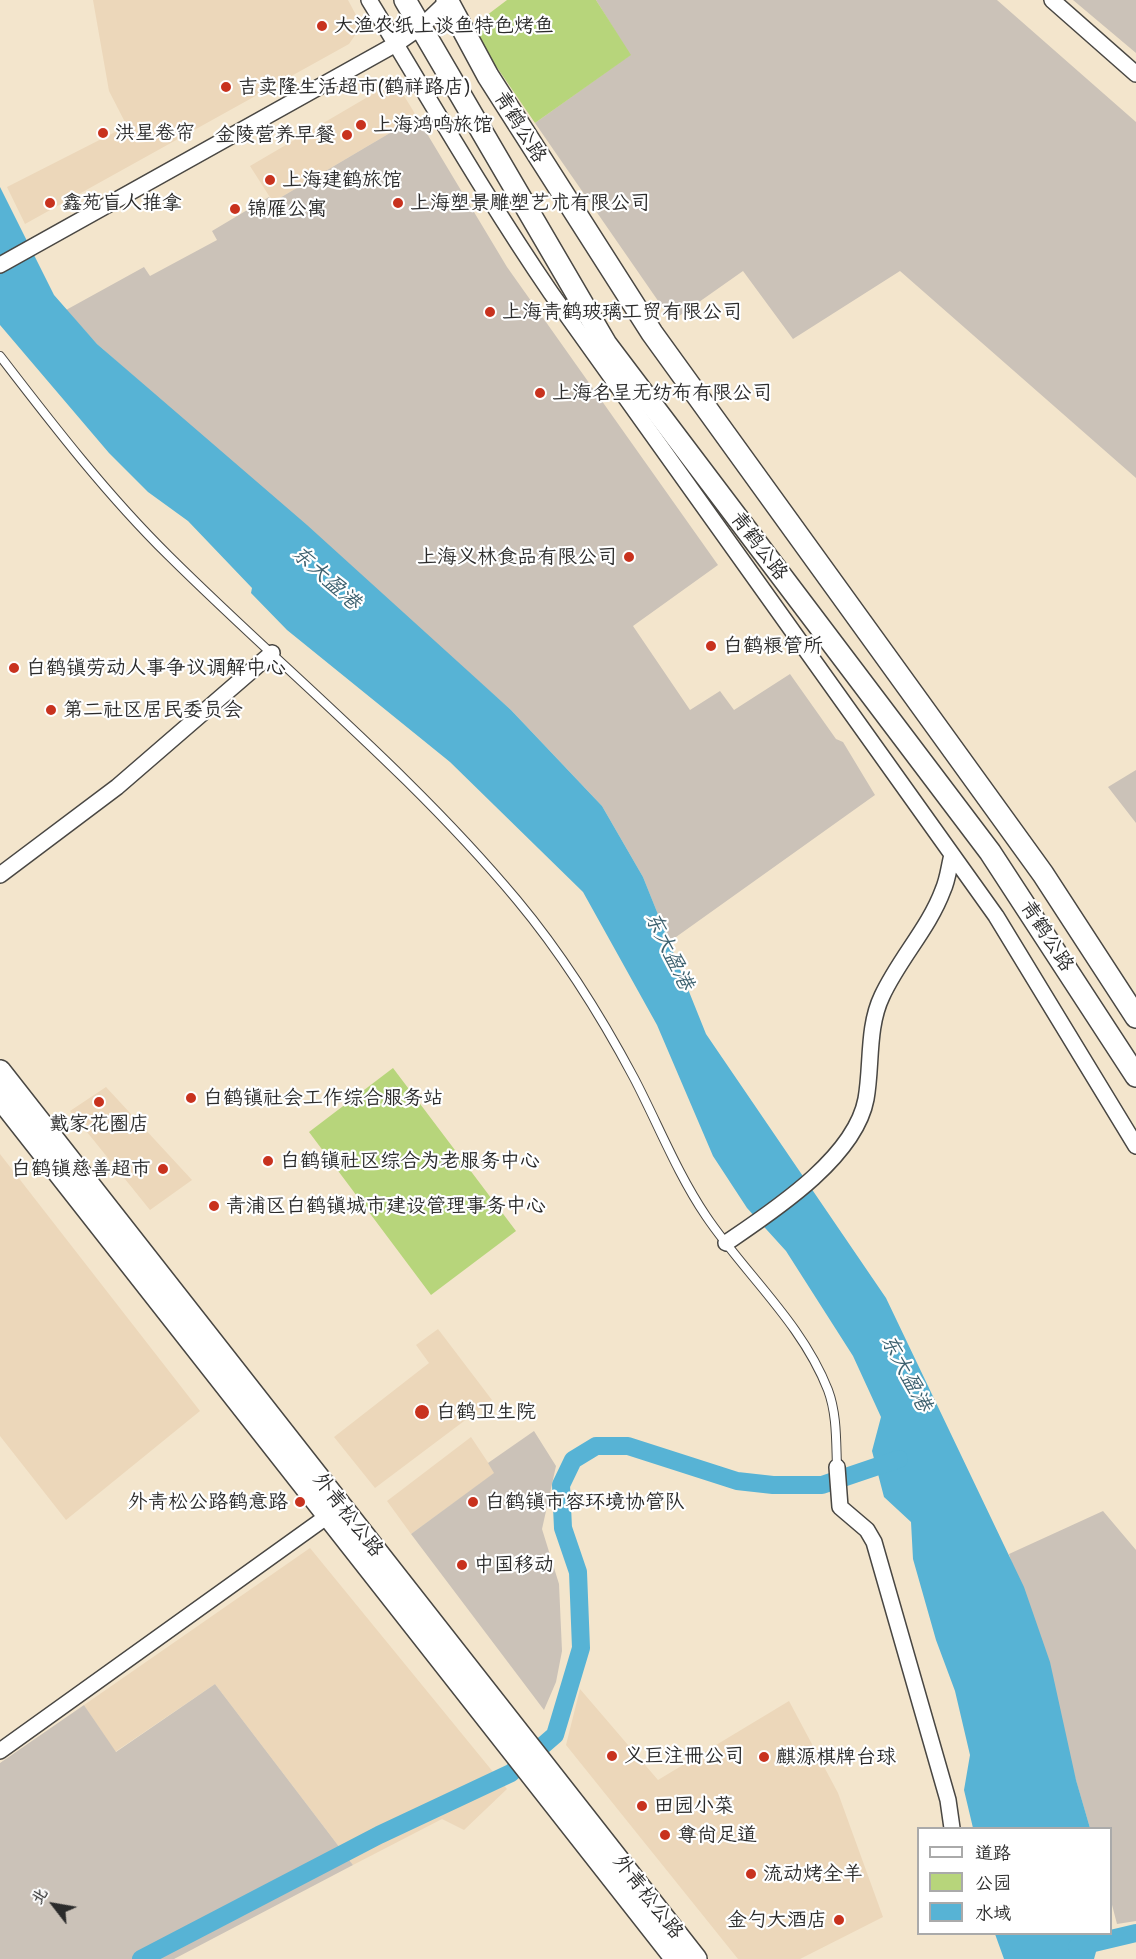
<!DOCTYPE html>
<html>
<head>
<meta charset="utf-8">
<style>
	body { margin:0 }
	#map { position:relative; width:1136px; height:1959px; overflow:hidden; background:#f3e5cc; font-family:Delius,"LXGW WenKai TC",sans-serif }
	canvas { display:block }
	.legend { position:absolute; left:917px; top:1827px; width:195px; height:108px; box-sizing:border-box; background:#fff; border:2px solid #aaa; margin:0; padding:8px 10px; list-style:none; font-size:18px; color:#2b2b2b }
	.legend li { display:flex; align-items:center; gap:12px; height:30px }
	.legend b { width:30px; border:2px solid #aaa }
	.north { position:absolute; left:24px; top:1875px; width:60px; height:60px; -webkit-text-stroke:4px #fff; paint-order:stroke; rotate:301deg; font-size:16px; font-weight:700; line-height:24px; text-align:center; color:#2b2b2b }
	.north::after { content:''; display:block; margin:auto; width:21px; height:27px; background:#2b2b2b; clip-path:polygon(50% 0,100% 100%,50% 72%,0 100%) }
</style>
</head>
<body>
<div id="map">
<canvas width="1136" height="1959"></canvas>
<ul class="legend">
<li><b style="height:8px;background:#fff"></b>道路</li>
<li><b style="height:16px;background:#b7d57b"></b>公园</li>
<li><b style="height:16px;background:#57b3d5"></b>水域</li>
</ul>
<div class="north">北</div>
</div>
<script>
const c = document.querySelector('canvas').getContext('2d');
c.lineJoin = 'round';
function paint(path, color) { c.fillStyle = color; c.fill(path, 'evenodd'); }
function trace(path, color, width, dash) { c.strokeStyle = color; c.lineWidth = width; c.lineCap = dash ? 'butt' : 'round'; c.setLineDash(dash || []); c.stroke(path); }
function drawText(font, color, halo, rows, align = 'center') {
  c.font = font + ' Delius,"LXGW WenKai TC",sans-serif'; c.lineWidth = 4.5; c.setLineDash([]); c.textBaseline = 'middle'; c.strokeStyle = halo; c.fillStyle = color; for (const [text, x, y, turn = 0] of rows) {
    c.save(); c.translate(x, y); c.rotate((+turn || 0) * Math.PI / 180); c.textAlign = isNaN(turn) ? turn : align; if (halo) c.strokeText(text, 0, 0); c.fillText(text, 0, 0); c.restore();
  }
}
const built = new Path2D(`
	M 93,0 L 348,0 L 356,15 L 358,31 L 349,44 L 25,224 L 7,187 L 127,126 L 109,91 Z
	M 395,81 L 417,117 L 273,202 L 250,166 Z
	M 106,1087 L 192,1180 L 150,1210 L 70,1111 Z
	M 0,1154 L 200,1411 L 66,1520 L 0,1436 Z
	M 438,1329 L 492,1400 L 375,1488 L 334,1437 L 429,1363 L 416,1345 Z
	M 471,1437 L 495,1473 L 411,1534 L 387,1501 Z
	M 310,1548 L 507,1789 L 464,1830 L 442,1819 L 353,1865 L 215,1684 L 115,1752 L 84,1705 Z
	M 580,1689 L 658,1780 L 789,1701 L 838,1793 L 883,1917 L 800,1959 L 738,1959 L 566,1745 Z`);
const industrial = new Path2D(`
	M 596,0 L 997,0 L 1136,122 L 1136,478 L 900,271 L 793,339 L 743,271 L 672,321 L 535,123 L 630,55 Z
	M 1073,0 L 1136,0 L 1136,53 Z
	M 417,117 L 507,267 L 718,565 L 633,626 L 690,710 L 720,691 L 734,710 L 790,674 L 836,739 L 843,742 L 875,795 L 669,942 L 643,877 L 602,806 L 511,710 L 97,344 L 66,310 L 144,267 L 150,276 L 217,240 L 212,231 L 269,197 L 273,202 Z
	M 1136,770 L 1136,823 L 1108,787 Z
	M 534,1431 L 556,1466 L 542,1529 L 559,1584 L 562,1651 L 556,1682 L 544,1710 L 411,1534 L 494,1473 L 488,1463 Z
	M 1103,1511 L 1136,1550 L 1136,1921 L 1117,1924 L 1111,1901 L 1110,1828 L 1090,1828 L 1009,1554 Z
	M 215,1684 L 353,1865 L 174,1959 L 0,1959 L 0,1763 L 84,1705 L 116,1752 Z`);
const green = new Path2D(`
	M 507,0 L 596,0 L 631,55 L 535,123 L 470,28 Z
	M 393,1068 L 516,1231 L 431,1295 L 309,1132 Z`);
const water = new Path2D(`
	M 0,187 L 54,295 L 97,344 L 307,525 L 511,710 L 602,806 L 643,877 L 706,1034 L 886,1298 L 1024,1587 L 1050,1662 L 1076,1780 L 1090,1828 L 973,1828 L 964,1790 L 970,1755 L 955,1691 L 936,1640 L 913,1559 L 911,1522 L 884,1497 L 872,1451 L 881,1417 L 853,1356 L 786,1251 L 747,1208 L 713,1156 L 657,1025 L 583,892 L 450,762 L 287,630 L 251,593 L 252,588 L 188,521 L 148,492 L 109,453 L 0,325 Z
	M 995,1934 L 1101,1934 L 1094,1959 L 1004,1959 Z`);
const canal = new Path2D(`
	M 1077,1947 L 1136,1933
	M 141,1959 L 379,1835 L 511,1773 L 555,1735 L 581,1648 L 578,1572 L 563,1528 L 561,1485 L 573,1460 L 596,1446 L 628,1446 L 737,1481 L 773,1485 L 822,1485 L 899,1459`);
const service = new Path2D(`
	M 0,356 C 53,425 107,495 169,556 C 285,671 412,774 517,900 C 562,954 601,1016 634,1078 C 658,1124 677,1173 706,1216 C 745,1274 802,1323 828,1390 C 837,1414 836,1441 837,1467`);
const minor = new Path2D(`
	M 369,0 C 429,98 486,198 551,293 L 996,916 L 1136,1146
	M 1052,0 L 1136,74
	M 0,265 L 396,44 L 422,26 L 449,0
	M 0,875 L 117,787 L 272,653
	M 726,1243 C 773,1211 855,1158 866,1099 C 872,1066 867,1027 882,996 C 899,959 929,928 943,890 C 948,879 949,866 952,855
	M 837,1467 L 840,1507 L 867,1530 L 874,1542 L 948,1800 L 952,1828
	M 0,1751 L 336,1510`);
const secondary = new Path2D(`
	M 405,0 L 606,344 L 990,852 L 1136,1076
	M 447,0 L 488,76 L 652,333 L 1043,874 L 1136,1017
	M 0,1071 L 696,1959
	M 0,1098 L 676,1959`);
const markers = [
	[322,26,6,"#c8321e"],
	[226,87,6,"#c8321e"],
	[361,125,6,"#c8321e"],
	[103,133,6,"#c8321e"],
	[347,135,6,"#c8321e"],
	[270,180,6,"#c8321e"],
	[50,203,6,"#c8321e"],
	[398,203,6,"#c8321e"],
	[235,209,6,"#c8321e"],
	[490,312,6,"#c8321e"],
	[540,393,6,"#c8321e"],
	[629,557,6,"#c8321e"],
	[711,646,6,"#c8321e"],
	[14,668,6,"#c8321e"],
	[51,710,6,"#c8321e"],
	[191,1098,6,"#c8321e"],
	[99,1102,6,"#c8321e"],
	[268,1161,6,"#c8321e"],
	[163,1169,6,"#c8321e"],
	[214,1206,6,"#c8321e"],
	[422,1412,8,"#c8321e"],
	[300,1502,6,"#c8321e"],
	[473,1502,6,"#c8321e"],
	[462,1565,6,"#c8321e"],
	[612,1756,6,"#c8321e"],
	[764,1757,6,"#c8321e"],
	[642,1806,6,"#c8321e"],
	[665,1835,6,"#c8321e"],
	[751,1874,6,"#c8321e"],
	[839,1920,6,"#c8321e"]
];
const poiNames = [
	["大渔农纸上谈鱼特色烤鱼",334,26],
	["吉卖隆生活超市(鹤祥路店)",238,87],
	["上海鸿鸣旅馆",373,125],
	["洪星卷帘",115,133],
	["金陵营养早餐",335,135,"right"],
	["上海建鹤旅馆",282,180],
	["鑫苑盲人推拿",62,203],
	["上海塑景雕塑艺术有限公司",410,203],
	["锦雁公寓",247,209],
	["上海青鹤玻璃工贸有限公司",502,312],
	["上海名呈无纺布有限公司",552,393],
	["上海义林食品有限公司",617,557,"right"],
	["白鹤粮管所",723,646],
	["白鹤镇劳动人事争议调解中心",26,668],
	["第二社区居民委员会",63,710],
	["白鹤镇社会工作综合服务站",203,1098],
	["戴家花圈店",99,1124,"center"],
	["白鹤镇社区综合为老服务中心",280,1161],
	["白鹤镇慈善超市",151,1169,"right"],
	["青浦区白鹤镇城市建设管理事务中心",226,1206],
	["白鹤卫生院",436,1412],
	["外青松公路鹤意路",288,1502,"right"],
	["白鹤镇市容环境协管队",485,1502],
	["中国移动",474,1565],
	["义巨注册公司",624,1756],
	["麒源棋牌台球",776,1757],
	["田园小菜",654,1806],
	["尊尚足道",677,1835],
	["流动烤全羊",763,1874],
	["金勺大酒店",827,1920,"right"]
];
const streetNames = [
	["青鹤公路",520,127,58],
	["青鹤公路",759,546,53],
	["青鹤公路",1047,936,57],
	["外青松公路",348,1515,52],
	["外青松公路",648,1897,52]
];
const waterNames = [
	["东大盈港",326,578,42],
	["东大盈港",669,951,64],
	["东大盈港",906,1373,62]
];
paint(built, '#ecd7ba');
paint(industrial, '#cbc2b8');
paint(green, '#b7d57b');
paint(water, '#57b3d5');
trace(canal, '#57b3d5', 18);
trace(service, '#494743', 10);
trace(minor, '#494743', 18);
trace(secondary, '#494743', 24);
trace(service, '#fff', 8);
trace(minor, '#fff', 15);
trace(secondary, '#fff', 21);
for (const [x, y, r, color] of markers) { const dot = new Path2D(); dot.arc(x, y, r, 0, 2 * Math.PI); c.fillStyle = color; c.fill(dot); trace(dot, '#fff', 2); }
drawText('20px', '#2b2b2b', '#fff', poiNames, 'left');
drawText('20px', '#2b2b2b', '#fff', streetNames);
drawText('italic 21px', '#3d616f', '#fff', waterNames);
</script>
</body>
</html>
